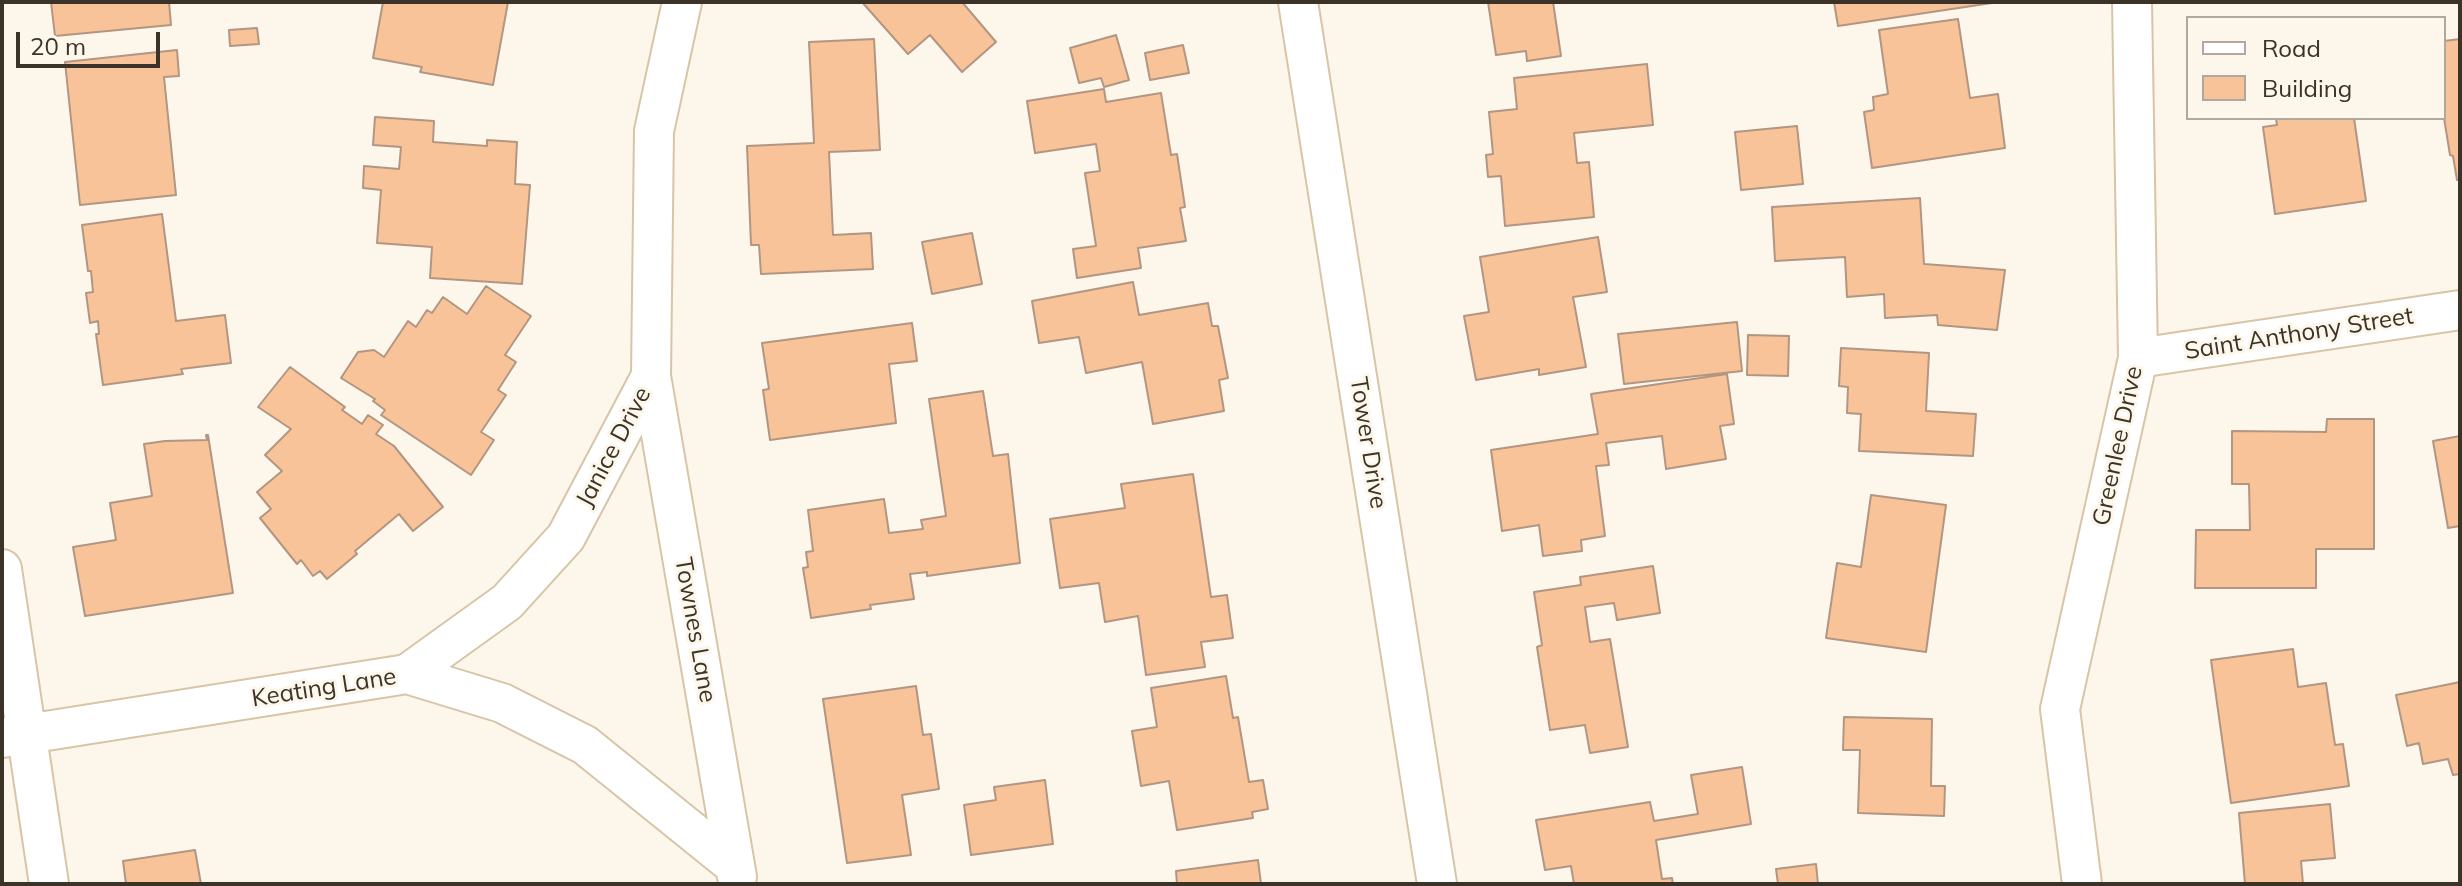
<!DOCTYPE html>
<html>
<head>
<meta charset="utf-8">
<style>
	body { margin:0 }
	#map { position:relative; width:2462px; height:886px; overflow:hidden; background:#fdf6ea; font-family:Mulish,sans-serif }
	canvas { display:block }
	.frame { position:absolute; inset:0; border:4px solid #3b3328; pointer-events:none }
	.legend { position:absolute; left:2186px; top:16px; width:260px; height:104px; box-sizing:border-box; background:#fdf6ea; border:2px solid #afa89c; margin:0; padding:10px 14px; list-style:none; font-size:24px; color:#3b3328 }
	.legend li { display:flex; align-items:center; gap:16px; height:40px }
	.legend b { width:40px; border:2px solid #afa89c }
	.scale { position:absolute; left:16px; top:32px; width:144px; height:36px; box-sizing:border-box; border:4px solid #3b3328; border-top:0; padding-left:10px; font-size:24px; line-height:28px; white-space:nowrap; color:#3b3328; -webkit-text-stroke:6px #fdf6ea; paint-order:stroke }
</style>
</head>
<body>
<div id="map">
<canvas width="2462" height="886"></canvas>
<div class="frame"></div>
<ul class="legend">
<li><b style="height:10px;background:#fff"></b>Road</li>
<li><b style="height:22px;background:#f9c39a"></b>Building</li>
</ul>
<div class="scale">20 m</div>
</div>
<script>
const c = document.querySelector('canvas').getContext('2d');
c.lineJoin = 'round';
function paint(path, color) { c.fillStyle = color; c.fill(path, 'evenodd'); }
function trace(path, color, width, dash) { c.strokeStyle = color; c.lineWidth = width; c.lineCap = dash ? 'butt' : 'round'; c.setLineDash(dash || []); c.stroke(path); }
function drawText(font, color, halo, rows, align = 'center') {
  c.font = font + ' Mulish,sans-serif'; c.lineWidth = 6; c.setLineDash([]); c.textBaseline = 'middle'; c.strokeStyle = halo; c.fillStyle = color; for (const [text, x, y, turn = 0] of rows) {
    c.save(); c.translate(x, y); c.rotate((+turn || 0) * Math.PI / 180); c.textAlign = isNaN(turn) ? turn : align; if (halo) c.strokeText(text, 0, 0); c.fillText(text, 0, 0); c.restore();
  }
}
const building = new Path2D(`
	M 51,2 L 169,2 L 171,25 L 55,36 Z
	M 383,2 L 508,2 L 493,85 L 420,72 L 422,67 L 373,58 Z
	M 862,2 L 962,2 L 996,42 L 962,72 L 930,35 L 908,54 Z
	M 1488,2 L 1553,2 L 1561,56 L 1527,61 L 1526,51 L 1496,55 Z
	M 1834,2 L 1992,2 L 1992,3 L 1838,26 Z
	M 1958,19 L 1970,98 L 1998,94 L 2005,148 L 1872,168 L 1864,112 L 1874,110 L 1873,97 L 1888,94 L 1879,30 Z
	M 257,28 L 259,44 L 230,46 L 229,30 Z
	M 1116,35 L 1129,80 L 1104,87 L 1101,78 L 1079,83 L 1070,48 Z
	M 874,39 L 880,150 L 829,152 L 833,235 L 871,233 L 873,269 L 761,274 L 759,245 L 751,245 L 747,146 L 814,143 L 809,42 Z
	M 2460,39 L 2460,180 L 2457,180 L 2453,156 L 2450,155 L 2444,118 L 2444,41 Z
	M 1183,45 L 1189,73 L 1150,80 L 1145,53 Z
	M 177,50 L 179,76 L 164,77 L 176,195 L 80,205 L 65,62 Z
	M 1647,64 L 1653,125 L 1574,133 L 1577,163 L 1589,162 L 1594,217 L 1505,226 L 1501,176 L 1488,177 L 1486,155 L 1493,154 L 1489,112 L 1517,109 L 1514,78 Z
	M 1104,89 L 1106,102 L 1161,93 L 1171,155 L 1177,154 L 1185,207 L 1180,208 L 1186,241 L 1138,248 L 1141,268 L 1077,278 L 1073,249 L 1096,246 L 1085,173 L 1100,171 L 1096,144 L 1035,153 L 1027,101 Z
	M 375,117 L 434,121 L 433,142 L 487,146 L 487,140 L 517,142 L 515,184 L 530,185 L 522,284 L 430,278 L 432,247 L 377,243 L 381,190 L 363,188 L 364,166 L 399,169 L 401,147 L 373,145 Z
	M 2276,118 L 2354,118 L 2366,201 L 2275,214 L 2263,127 L 2277,125 Z
	M 1797,126 L 1803,184 L 1741,190 L 1735,132 Z
	M 1920,198 L 1924,264 L 2005,270 L 1997,330 L 1938,325 L 1937,315 L 1885,318 L 1884,294 L 1847,297 L 1845,257 L 1775,261 L 1772,207 Z
	M 162,214 L 176,321 L 225,315 L 231,363 L 181,369 L 183,374 L 103,385 L 96,334 L 99,334 L 98,321 L 90,323 L 86,293 L 93,292 L 91,271 L 88,271 L 82,225 Z
	M 972,233 L 982,284 L 932,294 L 922,242 Z
	M 1598,237 L 1607,292 L 1573,297 L 1586,367 L 1539,375 L 1539,369 L 1476,380 L 1464,316 L 1489,312 L 1480,257 Z
	M 1133,282 L 1139,315 L 1208,303 L 1212,326 L 1218,326 L 1228,378 L 1219,380 L 1224,411 L 1153,424 L 1142,362 L 1086,373 L 1079,337 L 1039,343 L 1032,301 Z
	M 486,286 L 531,316 L 505,355 L 516,362 L 498,390 L 506,395 L 481,432 L 494,440 L 471,475 L 381,415 L 385,410 L 373,401 L 375,399 L 341,378 L 358,352 L 374,350 L 384,357 L 408,321 L 416,327 L 427,310 L 432,313 L 443,297 L 467,314 Z
	M 1737,322 L 1742,371 L 1624,384 L 1618,334 Z
	M 912,323 L 917,361 L 889,364 L 896,423 L 770,440 L 763,390 L 769,389 L 762,343 Z
	M 1748,335 L 1789,336 L 1788,376 L 1747,375 Z
	M 1841,348 L 1929,353 L 1926,411 L 1976,414 L 1973,456 L 1859,451 L 1861,414 L 1847,413 L 1848,387 L 1839,386 Z
	M 290,367 L 345,407 L 342,410 L 362,424 L 368,415 L 383,425 L 376,434 L 394,446 L 443,507 L 413,531 L 399,514 L 355,551 L 357,554 L 327,579 L 320,571 L 313,576 L 301,560 L 297,564 L 260,518 L 271,509 L 257,492 L 282,471 L 265,455 L 291,429 L 258,407 Z
	M 1727,374 L 1734,424 L 1720,426 L 1726,459 L 1666,469 L 1662,436 L 1606,443 L 1609,465 L 1596,466 L 1605,536 L 1581,540 L 1582,551 L 1543,556 L 1539,525 L 1502,531 L 1491,450 L 1598,434 L 1591,394 Z
	M 983,391 L 993,456 L 1008,454 L 1020,563 L 927,576 L 927,572 L 910,574 L 914,599 L 870,605 L 871,609 L 811,618 L 803,568 L 808,567 L 806,552 L 813,551 L 808,510 L 884,499 L 889,533 L 923,529 L 921,520 L 946,516 L 929,399 Z
	M 2327,419 L 2374,419 L 2374,549 L 2316,549 L 2316,588 L 2195,588 L 2196,530 L 2250,530 L 2249,484 L 2232,484 L 2232,431 L 2326,432 Z
	M 206,435 L 208,435 L 233,593 L 85,616 L 73,547 L 116,540 L 110,503 L 152,496 L 144,444 L 165,441 L 207,440 Z
	M 2460,436 L 2460,526 L 2448,528 L 2433,441 Z
	M 1193,474 L 1211,597 L 1227,595 L 1233,638 L 1201,642 L 1205,667 L 1146,675 L 1138,616 L 1105,622 L 1099,583 L 1060,588 L 1050,519 L 1125,508 L 1121,484 Z
	M 1871,495 L 1946,505 L 1926,652 L 1826,638 L 1837,563 L 1861,567 Z
	M 1653,566 L 1660,613 L 1617,620 L 1614,603 L 1585,607 L 1590,642 L 1610,639 L 1628,747 L 1590,753 L 1585,725 L 1550,730 L 1537,647 L 1542,645 L 1534,592 L 1581,585 L 1580,577 Z
	M 2293,649 L 2298,687 L 2326,683 L 2335,745 L 2343,744 L 2349,786 L 2231,803 L 2211,660 Z
	M 1226,676 L 1233,718 L 1238,717 L 1249,782 L 1263,780 L 1268,809 L 1252,812 L 1253,818 L 1177,830 L 1169,781 L 1141,786 L 1132,731 L 1157,727 L 1151,688 Z
	M 2460,682 L 2460,774 L 2453,775 L 2448,759 L 2423,764 L 2419,743 L 2407,746 L 2396,695 Z
	M 916,686 L 923,735 L 931,734 L 939,789 L 902,795 L 911,855 L 847,863 L 823,699 Z
	M 1844,717 L 1932,719 L 1931,786 L 1945,786 L 1944,816 L 1858,813 L 1860,750 L 1843,750 Z
	M 1742,767 L 1751,824 L 1656,840 L 1662,879 L 1672,878 L 1673,884 L 1574,884 L 1571,866 L 1545,870 L 1536,820 L 1650,802 L 1654,821 L 1698,814 L 1691,775 Z
	M 1045,780 L 1053,844 L 971,855 L 964,805 L 996,800 L 994,787 Z
	M 2330,804 L 2335,858 L 2301,861 L 2303,884 L 2245,884 L 2239,813 Z
	M 195,850 L 201,884 L 126,884 L 123,861 Z
	M 1258,860 L 1261,884 L 1177,884 L 1176,871 Z
	M 1816,864 L 1818,884 L 1778,884 L 1776,869 Z`);
const minor = new Path2D(`
	M 1298,2 L 1437,884
	M 2138,358 L 2460,310
	M 651,376 L 737,877
	M 2,569 L 49,884
	M 407,674 L 507,602 L 566,537 L 651,376 L 654,131 L 682,2
	M 2,738 L 407,674 L 502,703 L 585,745 L 735,866
	M 2082,884 L 2060,709 L 2138,358 L 2132,2`);
const streetNames = [
	["Saint Anthony Street",2299,334,-9],
	["Tower Drive",1368,443,81],
	["Greenlee Drive",2118,446,-78],
	["Janice Drive",614,447,-62],
	["Townes Lane",695,630,80],
	["Keating Lane",324,688,-9]
];
paint(building, '#f9c39a');
trace(building, '#b29682', 2);
trace(minor, '#d8c5a8', 42);
trace(minor, '#fff', 38);
drawText('24px', '#3b3328', '#fdf6ea', streetNames);
</script>
</body>
</html>
